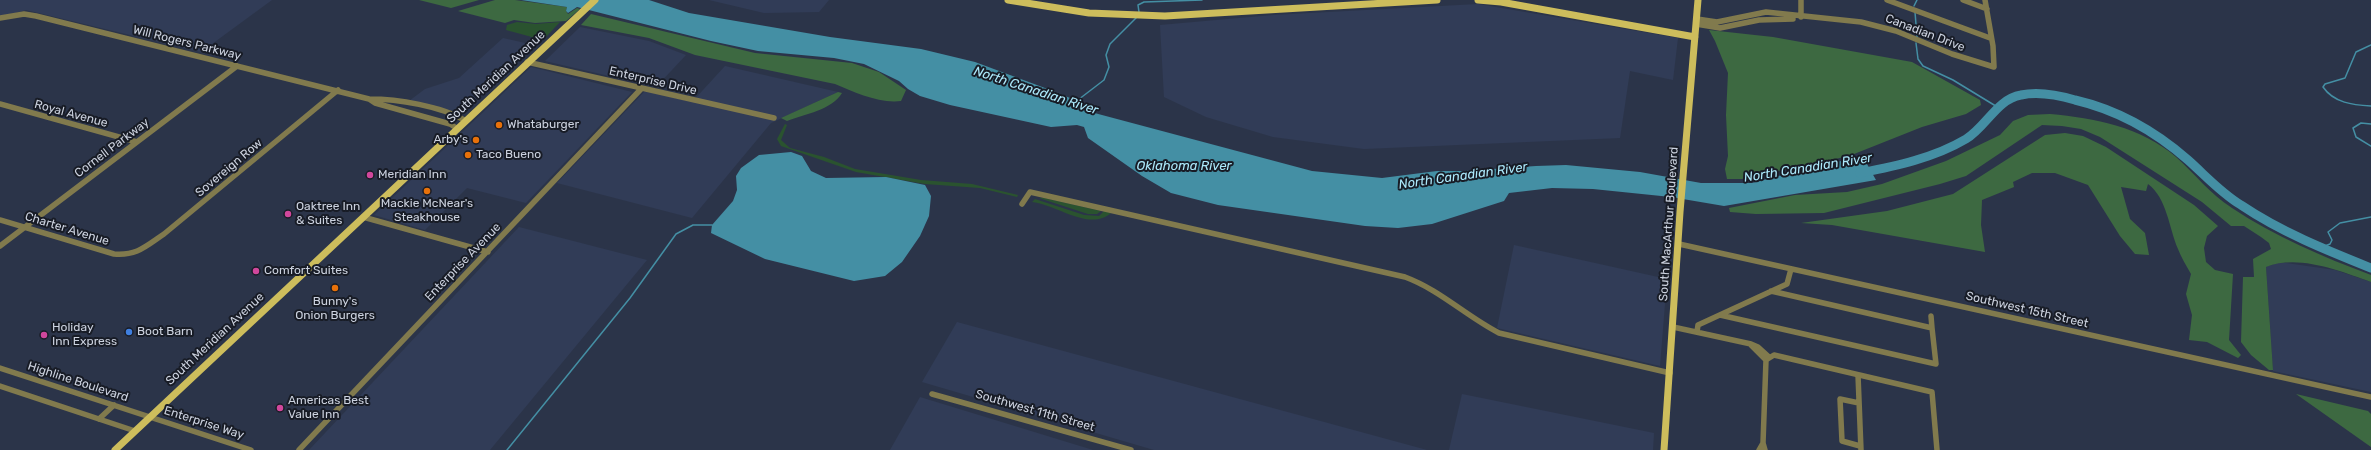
<!DOCTYPE html>
<html>
<head>
<meta charset="utf-8">
<style>
	body { margin:0 }
	canvas { display:block; background:#2b3449 }
</style>
</head>
<body>
<canvas width="2371" height="450"></canvas>
<script>
const c = document.querySelector('canvas').getContext('2d');
c.lineJoin = 'round';
function paint(path, color) { c.fillStyle = color; c.fill(path, 'evenodd'); }
function trace(path, color, width, dash) { c.strokeStyle = color; c.lineWidth = width; c.lineCap = dash ? 'butt' : 'round'; c.setLineDash(dash || []); c.stroke(path); }
function drawText(font, color, halo, rows, align = 'center') {
  c.font = font + ' Rubik,sans-serif'; c.lineWidth = 4; c.setLineDash([]); c.textBaseline = 'middle'; c.strokeStyle = halo; c.fillStyle = color; for (const [text, x, y, turn = 0] of rows) {
    c.save(); c.translate(x, y); c.rotate((+turn || 0) * Math.PI / 180); c.textAlign = isNaN(turn) ? turn : align; if (halo) c.strokeText(text, 0, 0); c.fillText(text, 0, 0); c.restore();
  }
}
const built = new Path2D(`
	M 0,0 L 272,0 L 201,52 L 26,10 L 0,17 Z
	M 709,0 L 829,0 L 819,12 L 764,13 Z
	M 1478,4 L 1678,38 L 1673,80 L 1630,71 L 1620,138 L 1364,149 L 1273,137 L 1206,117 L 1164,97 L 1160,25 L 1273,15 Z
	M 580,27 L 649,41 L 686,55 L 656,87 L 545,61 Z
	M 503,38 L 534,45 L 460,114 L 409,101 L 425,89 L 459,78 Z
	M 725,66 L 838,92 L 771,123 L 692,218 L 557,183 L 645,91 L 692,102 Z
	M 531,67 L 632,92 L 526,203 L 467,188 L 425,230 L 374,215 Z
	M 519,227 L 647,260 L 490,450 L 309,450 Z
	M 1514,245 L 1667,279 L 1660,366 L 1497,328 Z
	M 2279,262 L 2335,270 L 2371,282 L 2371,392 L 2273,371 L 2266,267 Z
	M 957,322 L 1427,450 L 1154,450 L 922,382 Z
	M 1462,394 L 1654,433 L 1653,450 L 1449,450 Z
	M 920,397 L 1093,450 L 890,450 Z`);
const green = new Path2D(`
	M 517,22 L 536,24 L 560,22 L 543,40 L 506,30 L 507,25 Z
	M 785,124 L 787,125 L 781,140 L 790,148 L 824,157 L 855,169 L 921,180 L 972,184 L 1018,195 L 1017,197 L 980,188 L 925,184 L 856,172 L 781,146 L 777,139 Z
	M 1039,198 L 1044,198 L 1101,211 L 1097,214 L 1088,214 Z
	M 1035,199 L 1084,215 L 1099,216 L 1104,211 L 1111,213 C 1089,232 1056,204 1032,202 Z`);
const forest = new Path2D(`
	M 419,0 L 479,0 L 451,8 Z
	M 495,0 L 515,0 L 567,7 L 566,11 L 568,14 L 577,8 L 580,9 L 566,21 L 535,23 L 514,20 L 505,23 L 458,11 Z
	M 591,14 L 755,53 L 852,63 L 879,72 L 906,90 L 901,101 C 880,104 854,92 835,84 L 695,55 L 649,38 L 581,25 Z
	M 1709,30 L 1773,37 L 1912,62 L 1980,100 L 1981,105 L 1966,114 L 1922,127 L 1849,156 L 1742,179 L 1727,179 L 1725,169 L 1728,156 L 1726,115 L 1728,73 L 1715,41 Z
	M 838,92 L 842,93 C 832,110 805,114 787,121 L 781,118 Z
	M 2050,114 C 2095,118 2141,127 2176,157 C 2196,175 2209,193 2232,208 C 2274,236 2323,257 2371,275 L 2371,282 C 2340,271 2298,254 2266,267 L 2273,370 L 2269,370 L 2251,355 L 2241,342 L 2243,277 L 2254,277 L 2253,259 L 2271,249 L 2269,243 L 2261,237 L 2244,226 L 2231,226 L 2202,202 L 2100,137 L 2081,129 L 2062,126 L 2042,125 L 1966,176 L 1940,184 L 1824,213 L 1756,214 L 1730,212 L 1729,208 L 1795,195 L 1847,192 L 1882,184 L 1946,161 L 2000,135 L 2013,121 L 2028,115 Z
	M 2065,133 L 2083,136 L 2106,147 L 2194,205 L 2218,226 L 2207,236 L 2204,248 L 2206,262 L 2215,270 L 2233,274 L 2229,340 L 2241,355 L 2238,358 L 2207,342 L 2189,340 L 2192,315 L 2186,294 L 2191,274 C 2186,265 2181,257 2178,249 C 2169,228 2167,198 2148,184 L 2146,191 L 2121,187 L 2130,219 L 2145,233 L 2149,255 L 2135,254 L 2120,236 L 2088,185 L 2055,173 L 2032,173 L 2013,182 L 2014,187 L 1982,200 L 1981,225 L 1985,252 L 1832,225 L 1801,223 L 1887,211 L 1953,194 L 2045,135 Z
	M 2296,394 L 2368,411 L 2371,414 L 2371,447 Z`);
const water = new Path2D(`
	M 521,0 L 649,0 L 689,13 L 830,37 L 921,49 L 975,62 L 1053,91 L 1070,98 L 1087,111 L 1312,171 L 1382,178 L 1437,171 L 1464,171 L 1536,166 L 1566,165 L 1640,172 L 1701,183 L 1752,183 L 1820,165 L 1863,157 L 1876,180 L 1724,206 L 1671,197 L 1593,189 L 1552,188 L 1509,193 L 1504,201 L 1432,224 L 1398,228 L 1365,226 L 1218,205 L 1171,193 L 1142,176 L 1088,138 L 1084,127 L 1077,125 L 1051,127 L 950,105 L 920,96 L 908,89 L 899,81 L 864,64 L 834,58 L 758,51 L 711,41 L 577,7 L 568,13 L 566,11 L 567,7 Z
	M 791,152 L 802,156 L 811,171 L 826,178 L 886,177 L 925,185 L 931,196 L 929,216 L 920,236 L 902,262 L 885,276 L 854,281 L 765,259 L 711,233 L 712,225 L 733,201 L 737,190 L 736,176 L 741,168 L 759,155 Z`);
const stream = new Path2D(`
	M 1914,6 L 1917,0
	M 1139,12 L 1138,5 L 1144,2 L 1202,0
	M 1915,12 L 1917,37
	M 1916,43 L 1918,59 L 1923,66 L 1953,80 L 1999,108
	M 2371,45 L 2356,52 L 2345,78 L 2325,84 L 2323,87 C 2334,103 2353,105 2371,106
	M 1074,103 L 1104,80 L 1109,67 L 1106,55 L 1110,44 L 1137,17
	M 2371,124 L 2361,123 L 2353,128 L 2356,137 L 2371,146
	M 2320,248 L 2330,244 L 2332,240 L 2328,232 L 2340,223 L 2371,217
	M 507,450 L 630,298 L 676,234 L 693,225 L 712,225`);
const river = new Path2D(`
	M 1860,173 C 1896,166 1934,158 1966,139 C 1986,127 1997,99 2021,95 C 2039,91 2058,95 2075,100 C 2118,110 2155,131 2188,160 C 2206,176 2221,193 2241,205 C 2281,232 2326,250 2371,268`);
const minor = new Path2D(`
	M 1801,0 L 1801,17
	M 1887,0 L 1990,38
	M 1963,0 L 1987,9
	M 0,18 L 24,14 L 36,16 L 369,99 C 397,99 442,106 466,121
	M 1697,19 L 1717,22 L 1766,12 L 1861,22 L 1896,31 L 1952,54 L 1994,67 L 1993,46 L 1985,0
	M 1696,24 L 1720,28 L 1759,20 L 1793,19
	M 527,62 L 774,118
	M 369,99 L 375,103 L 450,124 L 458,129
	M 0,104 L 137,142
	M 1022,204 L 1030,192 L 1405,277 C 1440,290 1466,316 1499,333 L 1670,373
	M 363,217 L 488,252
	M 0,220 L 114,254 C 137,256 146,246 164,234 L 338,90
	M 1679,244 L 2371,397
	M 0,246 L 237,66
	M 1720,315 L 1936,364 L 1932,328 L 1771,291
	M 1931,316 L 1932,328
	M 1673,327 L 1751,344 L 1758,347 L 1769,357
	M 1697,332 L 1698,325 L 1787,284 L 1791,269
	M 1751,345 L 1766,360
	M 0,368 L 251,450
	M 1858,375 L 1861,450
	M 0,386 L 135,431
	M 932,394 L 1131,450
	M 1859,403 L 1840,399 L 1842,441 L 1860,446
	M 99,419 L 114,405
	M 299,450 L 641,89
	M 1759,450 L 1763,443
	M 1765,450 L 1763,443 L 1766,360 L 1774,355 L 1932,392 L 1937,450`);
const major = new Path2D(`
	M 1008,0 L 1089,13 L 1165,16 L 1437,0
	M 1478,0 L 1501,2 L 1695,37
	M 115,450 L 595,0
	M 1664,450 L 1680,212 L 1698,0`);
const markers = [
	[499,125,4,"#e8710a"],
	[476,140,4,"#e8710a"],
	[468,155,4,"#e8710a"],
	[370,175,4,"#d1479c"],
	[427,191,4,"#e8710a"],
	[288,214,4,"#d1479c"],
	[256,271,4,"#d1479c"],
	[335,288,4,"#e8710a"],
	[129,332,4,"#3f7fe0"],
	[44,335,4,"#d1479c"],
	[280,408,4,"#d1479c"]
];
const streetNames = [
	["Canadian Drive",1925,33,21],
	["Will Rogers Parkway",187,43,14],
	["South Meridian Avenue",496,77,-43],
	["Enterprise Drive",653,81,13],
	["Royal Avenue",71,114,15],
	["Cornell Parkway",112,148,-37],
	["Sovereign Row",229,168,-40],
	["South MacArthur Boulevard",1669,224,-86],
	["Charter Avenue",67,229,17],
	["Enterprise Avenue",463,262,-46],
	["Southwest 15th Street",2027,310,13],
	["South Meridian Avenue",215,339,-43],
	["Highline Boulevard",78,382,18],
	["Southwest 11th Street",1035,411,16],
	["Enterprise Way",204,423,18]
];
const poiNames = [
	["Whataburger",507,125],
	["Arby's",468,140,"right"],
	["Taco Bueno",476,155],
	["Meridian Inn",378,175],
	["Mackie McNear's",427,204,"center"],
	["Steakhouse",427,218,"center"],
	["Oaktree Inn",296,207],
	["& Suites",296,221],
	["Comfort Suites",264,271],
	["Bunny's",335,302,"center"],
	["Onion Burgers",335,316,"center"],
	["Holiday",52,328],
	["Inn Express",52,342],
	["Boot Barn",137,332],
	["Americas Best",288,401],
	["Value Inn",288,415]
];
const waterNames = [
	["North Canadian River",1036,91,18],
	["Oklahoma River",1184,166],
	["North Canadian River",1808,168,-9],
	["North Canadian River",1463,176,-8]
];
paint(built, '#313c57');
paint(green, '#2a532f');
paint(forest, '#3d6941');
paint(water, '#448fa4');
trace(stream, '#448fa4', 1.5);
trace(river, '#448fa4', 9);
trace(minor, '#817a4d', 5.5);
trace(major, '#cdbd5c', 7);
for (const [x, y, r, color] of markers) { const dot = new Path2D(); dot.arc(x, y, r, 0, 2 * Math.PI); c.fillStyle = color; c.fill(dot); trace(dot, '#181c26', 1.5); }
drawText('12px', '#ccd2df', '#181c26', streetNames);
drawText('12px', '#ccd2df', '#181c26', poiNames, 'left');
drawText('italic 13px', '#ace9fb', '#181c26', waterNames);
</script>
</body>
</html>
